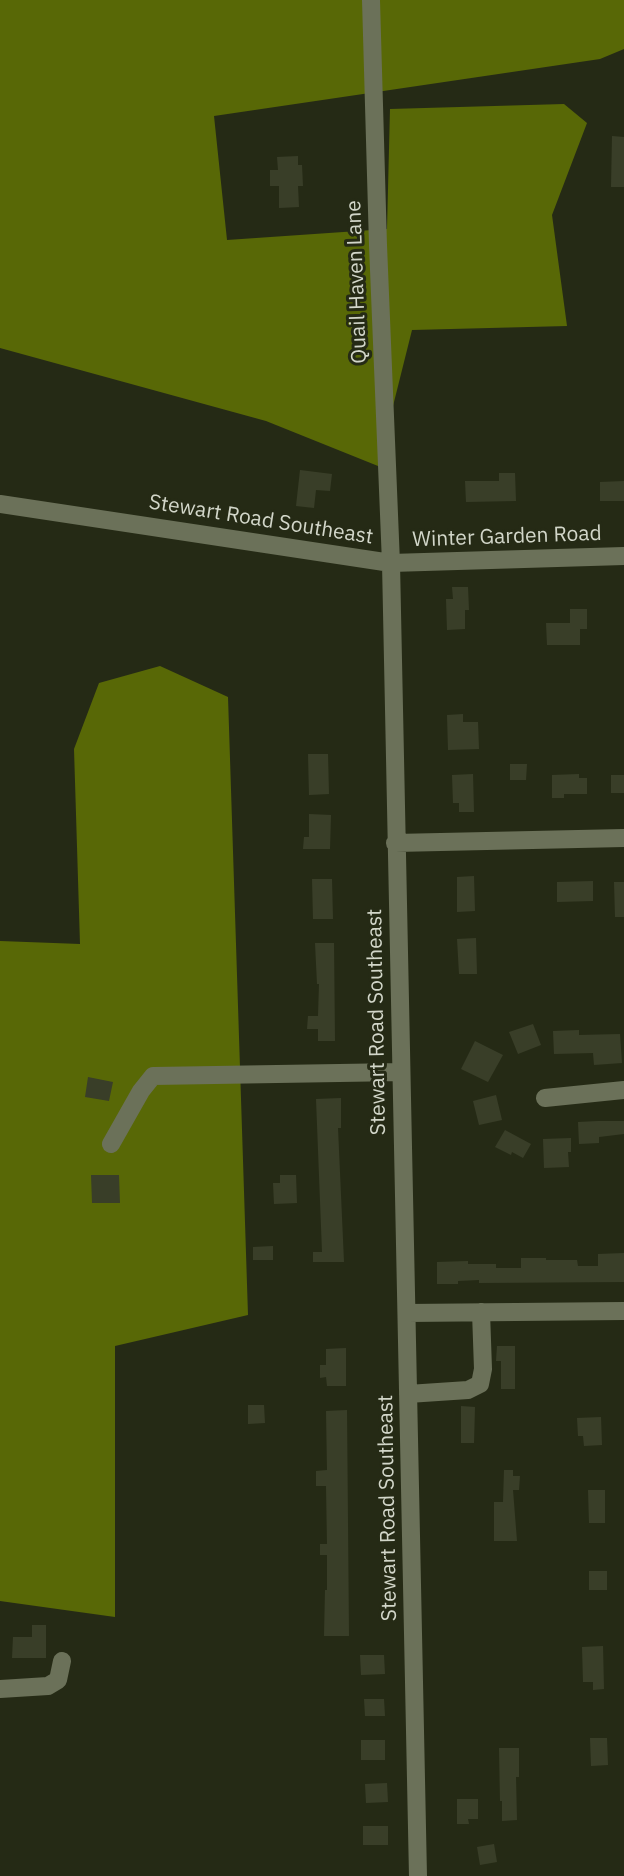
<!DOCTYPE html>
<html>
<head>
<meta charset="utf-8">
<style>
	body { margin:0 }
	canvas { display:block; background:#252a15 }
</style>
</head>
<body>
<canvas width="624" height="1876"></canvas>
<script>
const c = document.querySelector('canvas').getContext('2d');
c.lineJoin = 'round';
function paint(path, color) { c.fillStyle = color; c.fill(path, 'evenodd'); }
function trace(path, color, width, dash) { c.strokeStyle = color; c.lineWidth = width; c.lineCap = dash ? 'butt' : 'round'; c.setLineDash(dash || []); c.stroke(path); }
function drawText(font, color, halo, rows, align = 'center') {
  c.font = font + ' "IBM Plex Sans",sans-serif'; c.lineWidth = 6; c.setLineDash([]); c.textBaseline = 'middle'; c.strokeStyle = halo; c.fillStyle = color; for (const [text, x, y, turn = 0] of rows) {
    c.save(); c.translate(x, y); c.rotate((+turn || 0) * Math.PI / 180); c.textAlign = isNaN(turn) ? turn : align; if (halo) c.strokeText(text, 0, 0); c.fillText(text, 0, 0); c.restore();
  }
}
const forest = new Path2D(`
	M 0,0 L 624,0 L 624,49 L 600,59 L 214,116 L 227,240 L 387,229 L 390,109 L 564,104 L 587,123 L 552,215 L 567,326 L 412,330 L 378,466 L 266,421 L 0,348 Z
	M 160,666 L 228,697 L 248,1315 L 115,1346 L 115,1617 L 0,1601 L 0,941 L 80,944 L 74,749 L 99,683 Z`);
const building = new Path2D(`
	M 612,136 L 624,137 L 624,187 L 611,187 Z
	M 298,156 L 298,165 L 302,165 L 303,186 L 298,186 L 299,207 L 279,208 L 279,186 L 270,186 L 270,170 L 278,170 L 277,157 Z
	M 300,470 L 332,474 L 330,491 L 316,490 L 314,508 L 296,506 Z
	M 499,473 L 515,473 L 516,501 L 466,502 L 465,481 L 499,481 Z
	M 624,481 L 624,501 L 600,501 L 600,482 Z
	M 452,587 L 468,587 L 469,610 L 465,610 L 465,629 L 447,630 L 446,599 L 453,599 Z
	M 570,609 L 587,609 L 587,629 L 580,629 L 580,645 L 547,645 L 546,623 L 570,623 Z
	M 463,714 L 463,722 L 478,722 L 479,749 L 448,750 L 447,715 Z
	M 308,754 L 328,754 L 329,794 L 309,795 Z
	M 510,764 L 527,764 L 526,780 L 510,780 Z
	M 473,774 L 474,812 L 459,812 L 459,803 L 453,803 L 452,775 Z
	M 579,774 L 579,778 L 587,778 L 587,794 L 564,794 L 564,798 L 552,798 L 552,775 Z
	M 611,775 L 624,775 L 624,793 L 611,793 Z
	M 309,814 L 331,815 L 330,849 L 303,849 L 304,837 L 309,837 Z
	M 474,876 L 475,911 L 457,912 L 457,877 Z
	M 312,879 L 332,879 L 333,919 L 313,919 Z
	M 593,881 L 593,901 L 557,902 L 557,882 Z
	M 614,882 L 624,882 L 624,917 L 615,917 Z
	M 476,938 L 477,974 L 459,974 L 457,939 Z
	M 315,943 L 334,943 L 335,1041 L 318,1041 L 318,1029 L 307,1029 L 308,1016 L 318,1016 L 319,984 L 317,984 Z
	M 533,1024 L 541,1045 L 518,1054 L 509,1032 Z
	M 579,1030 L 579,1035 L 620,1034 L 622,1063 L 594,1065 L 593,1053 L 554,1054 L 553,1031 Z
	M 475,1041 L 503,1055 L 488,1082 L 461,1069 Z
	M 88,1077 L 113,1082 L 109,1101 L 85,1097 Z
	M 496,1095 L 502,1120 L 479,1125 L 473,1101 Z
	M 341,1098 L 341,1128 L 338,1128 L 344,1262 L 313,1262 L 313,1252 L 322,1252 L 316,1099 Z
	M 598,1121 L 624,1121 L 624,1134 L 599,1137 L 599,1143 L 579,1144 L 578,1122 Z
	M 505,1130 L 531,1144 L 523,1158 L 512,1152 L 511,1155 L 495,1147 Z
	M 571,1138 L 571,1152 L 568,1152 L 569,1167 L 544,1168 L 543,1139 Z
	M 91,1175 L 119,1175 L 120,1203 L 92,1203 Z
	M 280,1175 L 296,1175 L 297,1203 L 274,1204 L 273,1183 L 280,1183 Z
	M 273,1246 L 273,1260 L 253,1260 L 253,1247 Z
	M 624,1253 L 624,1282 L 479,1283 L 479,1280 L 458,1281 L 458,1284 L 437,1284 L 437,1262 L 468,1261 L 468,1264 L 496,1264 L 496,1268 L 521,1268 L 521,1258 L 546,1258 L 546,1260 L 577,1260 L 578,1266 L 598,1266 L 598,1254 Z
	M 497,1346 L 515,1346 L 515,1389 L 501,1389 L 501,1361 L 496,1361 Z
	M 346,1348 L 346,1386 L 327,1386 L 326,1377 L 320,1378 L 320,1365 L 326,1365 L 326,1349 Z
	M 248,1405 L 264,1405 L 265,1423 L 248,1424 Z
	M 461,1406 L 475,1407 L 474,1443 L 461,1443 Z
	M 347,1410 L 349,1636 L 324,1636 L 325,1590 L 327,1590 L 327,1555 L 320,1555 L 320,1544 L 327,1544 L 326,1486 L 316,1486 L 316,1471 L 327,1470 L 326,1411 Z
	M 601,1417 L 602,1445 L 584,1446 L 583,1436 L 578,1436 L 577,1418 Z
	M 504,1470 L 513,1470 L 513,1476 L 520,1476 L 519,1490 L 513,1490 L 517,1541 L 494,1541 L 494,1502 L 503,1502 Z
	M 588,1490 L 605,1490 L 605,1523 L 589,1523 Z
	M 589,1571 L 607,1571 L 607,1590 L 589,1590 Z
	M 32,1625 L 46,1625 L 46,1658 L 12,1658 L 13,1637 L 32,1637 Z
	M 603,1646 L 604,1689 L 593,1690 L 593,1682 L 583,1682 L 582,1647 Z
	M 360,1655 L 384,1655 L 385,1674 L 361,1675 Z
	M 364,1699 L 384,1699 L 385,1716 L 365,1716 Z
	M 590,1738 L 607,1738 L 608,1765 L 591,1766 Z
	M 361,1740 L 385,1740 L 385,1760 L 361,1760 Z
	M 499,1748 L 519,1748 L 519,1777 L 516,1777 L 517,1820 L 502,1821 L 502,1801 L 500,1801 Z
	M 387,1783 L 388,1802 L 366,1803 L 365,1784 Z
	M 457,1799 L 478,1799 L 478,1819 L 468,1819 L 469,1824 L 457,1824 Z
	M 363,1826 L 388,1826 L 388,1845 L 363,1845 Z
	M 494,1844 L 497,1862 L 480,1865 L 477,1847 Z`);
const minor = new Path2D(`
	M 371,0 L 378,245 L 391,563 L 418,1876
	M 0,504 L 391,563 L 624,556
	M 395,843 L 624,838
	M 545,1098 L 624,1090
	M 111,1144 L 141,1091 L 153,1076 L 401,1072
	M 407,1313 L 624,1311
	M 408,1394 L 468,1390 L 480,1384 L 483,1369 L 481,1312
	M 0,1689 L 48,1686 L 58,1680 L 62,1661`);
const streetNames = [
	["Quail Haven Lane",357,282,-92],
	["Stewart Road Southeast",261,520,9],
	["Winter Garden Road",507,537,-2],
	["Stewart Road Southeast",377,1022,-91],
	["Stewart Road Southeast",388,1508,-91]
];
paint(forest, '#586806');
paint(building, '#393e28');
trace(minor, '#6b7159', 18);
drawText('21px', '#d2d6c9', '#252a15', streetNames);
</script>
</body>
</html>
